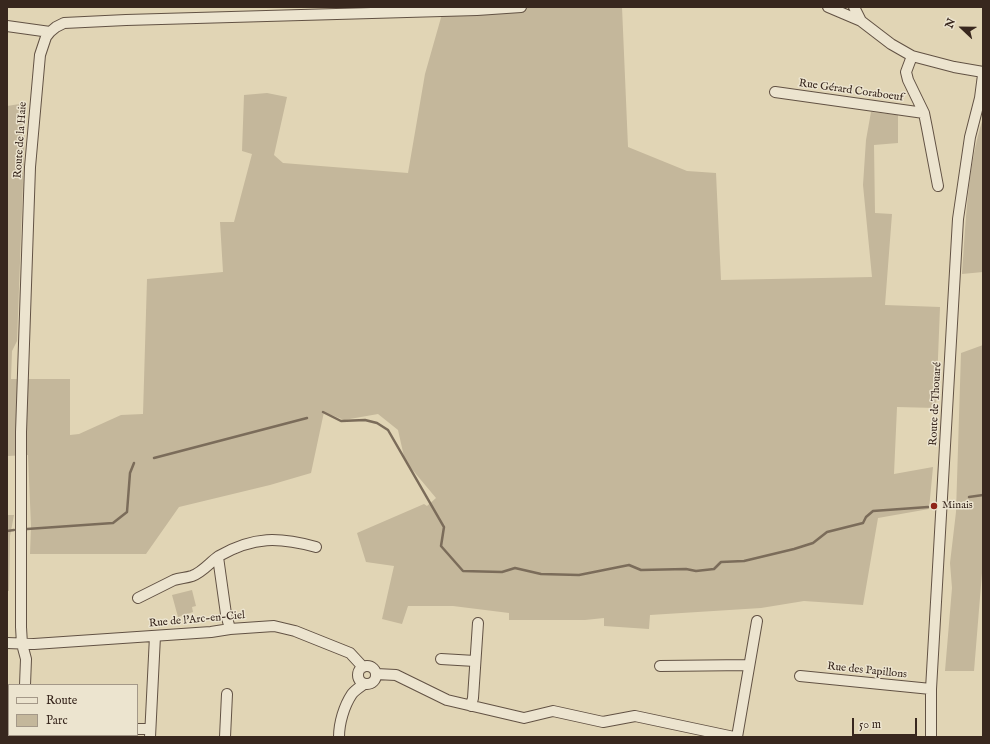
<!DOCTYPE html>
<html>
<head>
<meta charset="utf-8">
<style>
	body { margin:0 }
	#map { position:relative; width:990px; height:744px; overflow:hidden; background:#e1d5b5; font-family:"IM FELL English",serif }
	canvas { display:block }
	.frame { position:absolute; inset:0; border:8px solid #38271e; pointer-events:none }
	.legend { position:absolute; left:8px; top:684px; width:130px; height:52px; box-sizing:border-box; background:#ece4cf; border:1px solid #a49888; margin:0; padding:5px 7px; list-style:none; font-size:12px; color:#38271e }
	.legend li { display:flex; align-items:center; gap:8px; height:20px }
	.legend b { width:20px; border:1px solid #a49888 }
	.north { position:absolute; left:942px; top:8px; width:40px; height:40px; -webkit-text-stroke:3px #ece4cf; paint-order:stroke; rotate:292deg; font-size:11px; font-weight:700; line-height:16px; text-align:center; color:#38271e }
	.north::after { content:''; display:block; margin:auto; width:14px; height:18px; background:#38271e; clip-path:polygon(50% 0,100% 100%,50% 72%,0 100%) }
	.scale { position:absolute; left:852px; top:718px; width:65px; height:18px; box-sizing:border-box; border:2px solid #38271e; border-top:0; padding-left:5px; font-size:12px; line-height:14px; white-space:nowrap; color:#38271e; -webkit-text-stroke:3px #ece4cf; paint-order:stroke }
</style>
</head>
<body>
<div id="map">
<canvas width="990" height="744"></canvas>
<div class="frame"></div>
<ul class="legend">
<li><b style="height:5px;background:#ece4cf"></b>Route</li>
<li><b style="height:11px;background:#c4b79b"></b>Parc</li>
</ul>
<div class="north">N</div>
<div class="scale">50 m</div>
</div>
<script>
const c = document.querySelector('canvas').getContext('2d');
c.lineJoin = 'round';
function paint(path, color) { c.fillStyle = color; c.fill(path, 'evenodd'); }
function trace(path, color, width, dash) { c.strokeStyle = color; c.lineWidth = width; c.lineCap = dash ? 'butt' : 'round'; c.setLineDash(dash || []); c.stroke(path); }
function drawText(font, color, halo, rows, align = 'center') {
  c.font = font + ' "IM FELL English",serif'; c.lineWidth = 3; c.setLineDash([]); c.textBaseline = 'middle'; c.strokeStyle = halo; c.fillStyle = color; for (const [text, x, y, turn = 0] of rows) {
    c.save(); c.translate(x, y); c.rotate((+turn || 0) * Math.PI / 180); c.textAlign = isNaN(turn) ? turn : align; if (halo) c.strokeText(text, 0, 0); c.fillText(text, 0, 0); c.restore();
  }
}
const green = new Path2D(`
	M 444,7 L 622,7 L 628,147 L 687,171 L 716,173 L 721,280 L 872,277 L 863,185 L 866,140 L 871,112 L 898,115 L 898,143 L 874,145 L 875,213 L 892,214 L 885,305 L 940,307 L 936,408 L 897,407 L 894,474 L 933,467 L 929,509 L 878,518 L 863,605 L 804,601 L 761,608 L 650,615 L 649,629 L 604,626 L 604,618 L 585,620 L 509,620 L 509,613 L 453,606 L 408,606 L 402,624 L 382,619 L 394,566 L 366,562 L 357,533 L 424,504 L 427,506 L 436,498 L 405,461 L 398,430 L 378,414 L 344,420 L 324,412 L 311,473 L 270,485 L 179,507 L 146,554 L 30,554 L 31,526 L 28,455 L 7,456 L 7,106 L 26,103 L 17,341 L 12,351 L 11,379 L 70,379 L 70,435 L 79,434 L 121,415 L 143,414 L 147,279 L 223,272 L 220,222 L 234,222 L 252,154 L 242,151 L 244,95 L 267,93 L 287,97 L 274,155 L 283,163 L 408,173 L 425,74 Z
	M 983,118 L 983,272 L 962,274 C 966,222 967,168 983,118 Z
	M 983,345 L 983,572 L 982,573 L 974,671 L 945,671 L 952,588 L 950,563 L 956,512 L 961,353 Z
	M 7,515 L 14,515 L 10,536 L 9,591 L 7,591 Z
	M 192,590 L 196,606 L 192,607 L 193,612 L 178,617 L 172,595 Z`);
const stream = new Path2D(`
	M 323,412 L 341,421 L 365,420 L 377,423 L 388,430 L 444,527 L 441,546 L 463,571 L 502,572 L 515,568 L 541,574 L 579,575 L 629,565 L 641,570 L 686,569 L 696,571 L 714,569 L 721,562 L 744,561 L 794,549 L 813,543 L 827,532 L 863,523 L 866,517 L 873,511 L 928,507
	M 154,458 L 307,418
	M 969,497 L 983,495
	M 27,529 L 113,523 L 127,512 L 130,473 L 134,463
	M 7,531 L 14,530`);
const minor = new Path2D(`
	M 828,7 L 861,21 L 891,44 L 912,56 L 954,67 L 983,72
	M 854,7 L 861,21
	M 7,26 L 50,32
	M 912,56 L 906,72 L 908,80 L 924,113 L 927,128 L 938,186
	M 775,92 L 924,113
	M 218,557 L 226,614 L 230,629
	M 138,598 C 150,592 162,586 174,580 C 180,578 186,578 192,576 C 203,572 210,562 219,556 C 254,536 279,537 316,547
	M 7,643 L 34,644 L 211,632 L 230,629 L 274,626 L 295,631 L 350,653 L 363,667
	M 441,659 L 475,661
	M358 675a9 9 0 1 1 18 0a9 9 0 1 1-18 0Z
	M 660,666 L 749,665
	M 376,674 L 396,675 L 447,700 L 524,718 L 553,711 L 603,722 L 635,716 L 734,737
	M 800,676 L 931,689
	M 25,685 L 26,659 L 22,644 L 21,627 L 21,432 L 30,167 L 40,55 L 46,37 L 50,32 L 56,27 L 64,23 L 126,20 L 477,10 L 521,7
	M 471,706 L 473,698 L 478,623
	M 137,729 L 150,729
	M 25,735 L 25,737
	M 150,737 L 155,636
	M 225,737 L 227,694
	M 339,737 C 339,723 344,706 352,694 C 355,690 360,687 364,684
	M 737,737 L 757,621
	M 931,737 L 931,689 L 958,219 L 970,137 L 980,98 L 983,75`);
const markers = [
	[934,506,4,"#8f2418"]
];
const streetNames = [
	["Rue Gérard Coraboeuf",851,91,8],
	["Route de la Haie",21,140,-86],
	["Route de Thouaré",936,404,-87],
	["Rue de l'Arc-en-Ciel",197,620,-5],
	["Rue des Papillons",867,671,6]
];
const poiNames = [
	["Minais",942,506]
];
paint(green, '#c4b79b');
trace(stream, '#7b6c5a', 2.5);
trace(minor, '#625244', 12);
trace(minor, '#ece4cf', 10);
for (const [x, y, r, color] of markers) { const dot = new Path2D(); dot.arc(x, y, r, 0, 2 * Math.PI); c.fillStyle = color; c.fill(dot); trace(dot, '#ece4cf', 1.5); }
drawText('11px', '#38271e', '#ece4cf', streetNames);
drawText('11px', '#38271e', '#ece4cf', poiNames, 'left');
</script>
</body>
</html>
